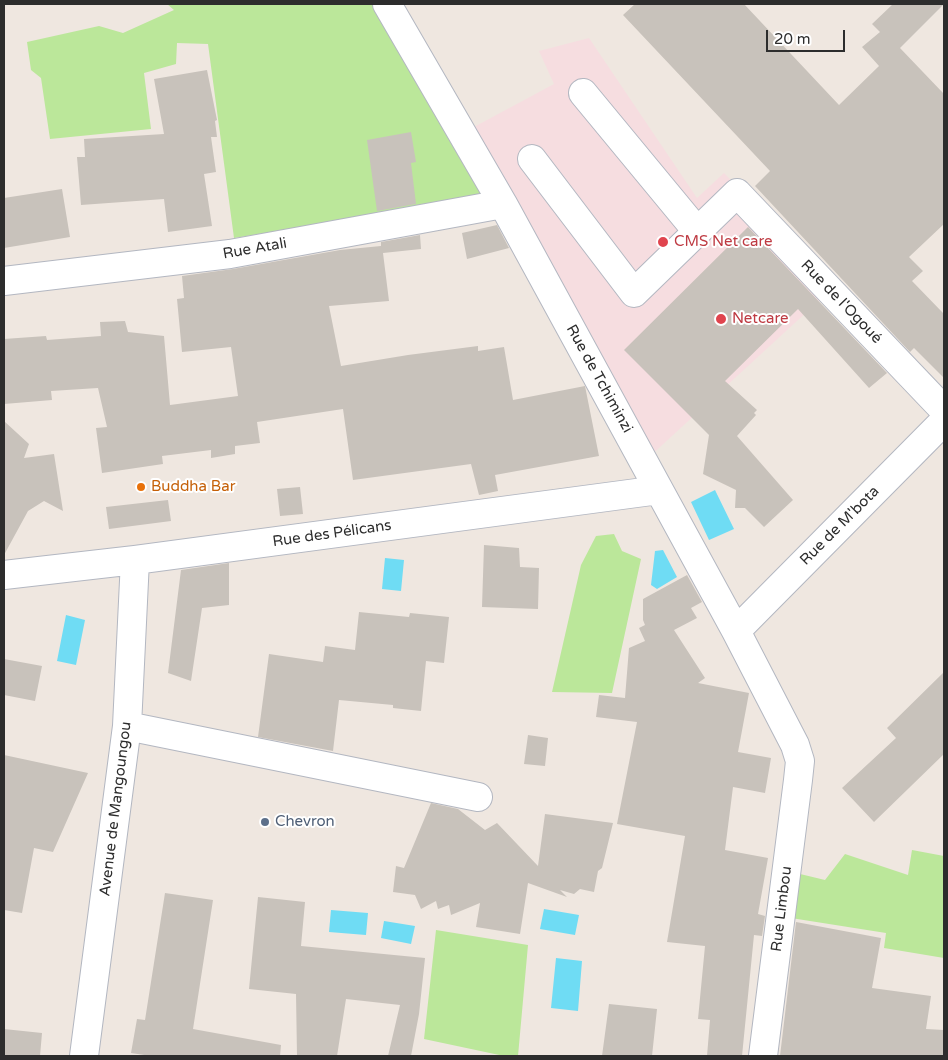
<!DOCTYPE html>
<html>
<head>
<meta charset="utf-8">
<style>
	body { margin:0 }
	#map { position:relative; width:948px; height:1060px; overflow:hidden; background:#efe7e0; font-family:"Varela Round",sans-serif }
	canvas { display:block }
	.frame { position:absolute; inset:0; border:5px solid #2d2d2d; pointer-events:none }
	.scale { position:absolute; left:766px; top:30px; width:79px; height:22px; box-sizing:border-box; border:2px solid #2d2d2d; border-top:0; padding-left:6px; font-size:15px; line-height:18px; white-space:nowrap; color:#2d2d2d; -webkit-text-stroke:4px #fff; paint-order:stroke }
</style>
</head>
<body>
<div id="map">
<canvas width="948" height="1060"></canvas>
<div class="frame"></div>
<div class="scale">20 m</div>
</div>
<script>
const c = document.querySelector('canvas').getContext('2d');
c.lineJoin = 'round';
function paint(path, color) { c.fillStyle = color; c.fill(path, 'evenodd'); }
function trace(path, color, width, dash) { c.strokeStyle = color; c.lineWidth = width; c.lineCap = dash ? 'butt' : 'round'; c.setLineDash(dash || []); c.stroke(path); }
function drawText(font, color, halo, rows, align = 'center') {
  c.font = font + ' "Varela Round",sans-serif'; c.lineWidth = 4; c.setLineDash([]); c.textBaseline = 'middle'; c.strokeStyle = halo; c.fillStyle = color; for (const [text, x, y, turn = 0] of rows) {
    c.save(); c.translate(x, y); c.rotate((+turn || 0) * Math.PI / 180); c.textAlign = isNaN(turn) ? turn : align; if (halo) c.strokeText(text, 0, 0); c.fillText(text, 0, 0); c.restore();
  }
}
const medical = new Path2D(`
	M 589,38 L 697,198 L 724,173 L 835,286 L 647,459 L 474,127 L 554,84 L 539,51 Z`);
const green = new Path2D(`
	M 167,4 L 385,4 L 484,198 L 234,238 L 208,44 L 177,43 L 176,64 L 144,73 L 151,129 L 50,139 L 41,78 L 31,70 L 27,42 L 99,26 L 123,33 L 174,10 Z
	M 614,534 L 622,551 L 641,559 L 612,693 L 552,692 L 581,565 L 596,536 Z
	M 912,850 L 944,856 L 944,958 L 884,948 L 886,933 L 791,918 L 796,873 L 825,880 L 845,854 L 908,875 Z
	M 436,930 L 528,945 L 518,1056 L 504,1056 L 424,1039 Z`);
const water = new Path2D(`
	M 715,490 L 734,529 L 709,540 L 691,502 Z
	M 663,550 L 677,577 L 657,589 L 651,585 L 655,551 Z
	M 385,558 L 404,560 L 401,591 L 382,589 Z
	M 66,615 L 85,620 L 76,665 L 57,661 Z
	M 544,909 L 579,915 L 575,935 L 540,929 Z
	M 331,910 L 368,913 L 366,935 L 329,932 Z
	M 384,921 L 415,926 L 411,944 L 381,938 Z
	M 556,958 L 582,961 L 578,1011 L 551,1008 Z`);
const building = new Path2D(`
	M 635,4 L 744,4 L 839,105 L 879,66 L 862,47 L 880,32 L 872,24 L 893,4 L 944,4 L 900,48 L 944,94 L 944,224 L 909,257 L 923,271 L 912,281 L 944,314 L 944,378 L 914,348 L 910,352 L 755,186 L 770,171 L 623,15 Z
	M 207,70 L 217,120 L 215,121 L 217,137 L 211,137 L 216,172 L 204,174 L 212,226 L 168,232 L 164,199 L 81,205 L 77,157 L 85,157 L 84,139 L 164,134 L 154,79 Z
	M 411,132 L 416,162 L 411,163 L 416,204 L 377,211 L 367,140 Z
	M 62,189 L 70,237 L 4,248 L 4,198 Z
	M 497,225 L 509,248 L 467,259 L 462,233 Z
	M 748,227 L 887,373 L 869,388 L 798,309 L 725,381 L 757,410 L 754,413 L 756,415 L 737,436 L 793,500 L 764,527 L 745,508 L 735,508 L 736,490 L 703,474 L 709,435 L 624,350 Z
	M 420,235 L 421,249 L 383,253 L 389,301 L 329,306 L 341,366 L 408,355 L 478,346 L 478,351 L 504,347 L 513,400 L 585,386 L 599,456 L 495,475 L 498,491 L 479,495 L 471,464 L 353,480 L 343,409 L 257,422 L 260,443 L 235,446 L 235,454 L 211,458 L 211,450 L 162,456 L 163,464 L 102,473 L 96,428 L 107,427 L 98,388 L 51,391 L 52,400 L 4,404 L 4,339 L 46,336 L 47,340 L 101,336 L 100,322 L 125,321 L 128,332 L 164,336 L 170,405 L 238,396 L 231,347 L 182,352 L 177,299 L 184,298 L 182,276 L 233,269 L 340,250 L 381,246 L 381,242 Z
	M 4,421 L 29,444 L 24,458 L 54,454 L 63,511 L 44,501 L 28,511 L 4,555 Z
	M 300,487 L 303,514 L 280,516 L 277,489 Z
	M 168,500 L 171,521 L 109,529 L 106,507 Z
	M 484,545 L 519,548 L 520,567 L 539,568 L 538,609 L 482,607 Z
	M 229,563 L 229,605 L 202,608 L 191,681 L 168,673 L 181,570 Z
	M 687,575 L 702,602 L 691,608 L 697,618 L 674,630 L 705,678 L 698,683 L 749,693 L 738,752 L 771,758 L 765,793 L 733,787 L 725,850 L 768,858 L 758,914 L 765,916 L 762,936 L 754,935 L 742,1056 L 707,1056 L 710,1020 L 698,1019 L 705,946 L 667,942 L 685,836 L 617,824 L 637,722 L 596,717 L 599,695 L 625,698 L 629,648 L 645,641 L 639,628 L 645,625 L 643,620 L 643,599 Z
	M 359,612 L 409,617 L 410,613 L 449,617 L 444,663 L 426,661 L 421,711 L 393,708 L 393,705 L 339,700 L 333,751 L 258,737 L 269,654 L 323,662 L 325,646 L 355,650 Z
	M 4,659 L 42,666 L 35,701 L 4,695 Z
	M 944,672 L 944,754 L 874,822 L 842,788 L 896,738 L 887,728 Z
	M 528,735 L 548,738 L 545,766 L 524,764 Z
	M 4,755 L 88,773 L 53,852 L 34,848 L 22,913 L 4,910 Z
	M 431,803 L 458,809 L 485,830 L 497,823 L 538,866 L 545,814 L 613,823 L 602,868 L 598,871 L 594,892 L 580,889 L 574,894 L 560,890 L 567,897 L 528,883 L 520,934 L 476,927 L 480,903 L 451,915 L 449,905 L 438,909 L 436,901 L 421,909 L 415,895 L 393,892 L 396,866 L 404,868 Z
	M 165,893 L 213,900 L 193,1029 L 281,1045 L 280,1056 L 151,1056 L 131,1053 L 137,1019 L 145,1020 Z
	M 258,897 L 305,902 L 301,946 L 425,958 L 419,1014 L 411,1056 L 388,1056 L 400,1005 L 346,999 L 337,1056 L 297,1056 L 296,994 L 249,989 Z
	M 796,922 L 881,938 L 872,988 L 931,996 L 926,1029 L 944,1030 L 944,1056 L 780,1056 Z
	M 609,1004 L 657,1009 L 652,1056 L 602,1056 Z
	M 4,1029 L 42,1033 L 40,1056 L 4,1056 Z`);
const minor = new Path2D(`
	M 387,4 L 503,204 L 736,631 L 795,745 L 800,761 L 798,780 L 763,1056
	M 583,93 L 697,231
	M 532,159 L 634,293 L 737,193 L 944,410
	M 4,281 L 230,254 L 503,204
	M 4,575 L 135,560 L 659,490
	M 736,631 L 944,421
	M 127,726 L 478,797
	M 84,1056 L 127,726 L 135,560`);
const markers = [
	[663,242,6,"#e0444e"],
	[721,319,6,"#e0444e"],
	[141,487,5,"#e8710a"],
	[265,822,5,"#5c6f8a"]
];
const healthNames = [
	["CMS Net care",674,242],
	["Netcare",732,319]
];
const streetNames = [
	["Rue Atali",255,249,-10],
	["Rue de l'Ogoué",841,302,46],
	["Rue de Tchiminzi",599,379,61],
	["Rue de M'bota",840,526,-45],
	["Rue des Pélicans",332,534,-8],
	["Avenue de Mangoungou",116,809,-83],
	["Rue Limbou",782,909,-83]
];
const foodNames = [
	["Buddha Bar",151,487]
];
const serviceNames = [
	["Chevron",275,822]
];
paint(medical, '#f6dde0');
paint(green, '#bbe79a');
paint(water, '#6fdcf4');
paint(building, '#c8c2bb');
trace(minor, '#b3b7c1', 30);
trace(minor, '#fff', 28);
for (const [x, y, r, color] of markers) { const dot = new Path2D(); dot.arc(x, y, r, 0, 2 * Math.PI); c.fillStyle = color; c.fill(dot); trace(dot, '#fff', 2); }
drawText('15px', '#be3a42', '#fff', healthNames, 'left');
drawText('15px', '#2d2d2d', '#fff', streetNames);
drawText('15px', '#c56008', '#fff', foodNames, 'left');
drawText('15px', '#4e5e75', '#fff', serviceNames, 'left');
</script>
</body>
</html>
